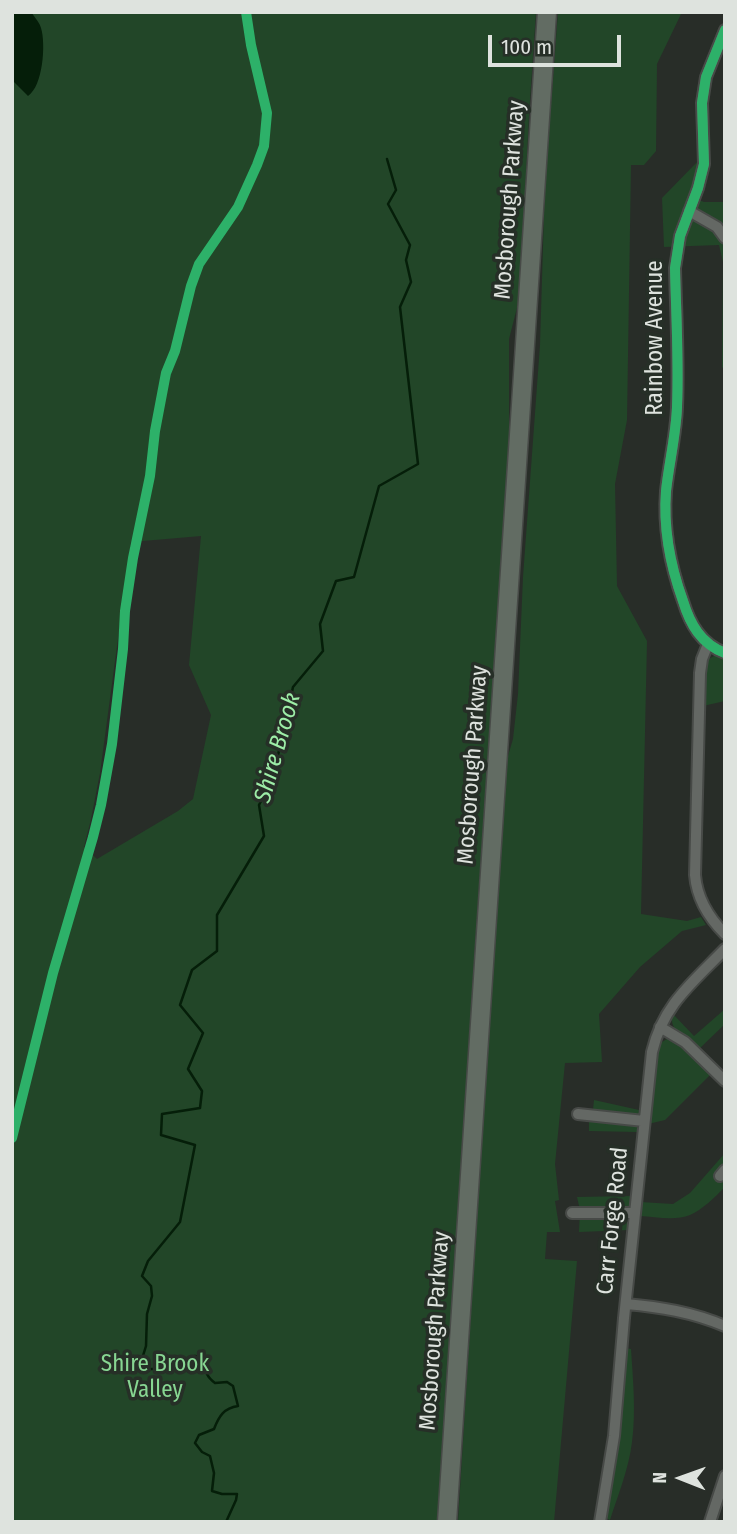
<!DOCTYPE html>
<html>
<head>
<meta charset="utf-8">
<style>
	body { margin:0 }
	#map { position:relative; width:737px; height:1534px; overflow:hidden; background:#282d28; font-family:"Fira Sans Condensed",sans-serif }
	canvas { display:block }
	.frame { position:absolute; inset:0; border:14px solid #dee3de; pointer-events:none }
	.north { position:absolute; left:646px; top:1443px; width:70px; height:70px; -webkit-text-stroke:5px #262f27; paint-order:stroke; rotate:271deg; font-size:19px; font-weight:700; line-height:28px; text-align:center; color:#dee3de }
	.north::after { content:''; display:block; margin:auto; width:24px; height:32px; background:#dee3de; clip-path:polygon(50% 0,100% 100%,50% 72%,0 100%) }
	.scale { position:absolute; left:488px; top:35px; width:133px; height:32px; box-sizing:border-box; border:4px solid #dee3de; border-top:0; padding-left:9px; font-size:21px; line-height:24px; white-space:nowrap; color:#dee3de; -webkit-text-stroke:5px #262f27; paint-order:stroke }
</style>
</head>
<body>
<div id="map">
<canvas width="737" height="1534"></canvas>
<div class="frame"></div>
<div class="north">N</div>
<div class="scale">100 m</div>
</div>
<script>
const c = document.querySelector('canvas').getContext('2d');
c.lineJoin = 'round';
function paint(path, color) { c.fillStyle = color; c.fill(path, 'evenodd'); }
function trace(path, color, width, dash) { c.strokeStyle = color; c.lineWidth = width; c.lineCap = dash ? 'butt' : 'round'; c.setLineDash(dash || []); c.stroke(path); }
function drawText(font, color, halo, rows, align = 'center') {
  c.font = font + ' "Fira Sans Condensed",sans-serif'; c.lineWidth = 7; c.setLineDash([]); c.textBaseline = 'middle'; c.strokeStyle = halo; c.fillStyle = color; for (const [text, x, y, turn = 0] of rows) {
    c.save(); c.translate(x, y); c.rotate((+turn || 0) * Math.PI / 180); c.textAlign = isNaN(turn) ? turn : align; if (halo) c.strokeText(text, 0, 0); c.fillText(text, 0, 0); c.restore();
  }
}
const green = new Path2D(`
	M 12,12 L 536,12 L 529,115 L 520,296 L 509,339 L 509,445 L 475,946 L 439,1522 L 12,1522 ZM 201,536 L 189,665 L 211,715 L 193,799 L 178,811 L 97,859 L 84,847 L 91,819 L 100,773 L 131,542 Z
	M 558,12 L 682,12 L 657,64 L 656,151 L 644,165 L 631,165 L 627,420 L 615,484 L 617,586 L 647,641 L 641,914 L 687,921 L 701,917 L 706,925 L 682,931 L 640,967 L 599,1014 L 602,1062 L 565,1063 L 555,1164 L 559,1200 L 555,1201 L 560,1232 L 547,1232 L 545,1259 L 577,1261 L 554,1522 L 458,1522 L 496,907 L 498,897 L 505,766 L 513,739 L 518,694 L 523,577 L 540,345 L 546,147 L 552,94 Z
	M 699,160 L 691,197 L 704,202 L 725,202 L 725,370 L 722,367 L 723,262 L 719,245 L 664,247 L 662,198 Z
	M 719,654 L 725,656 L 725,701 L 703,706 L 706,663 L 708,659 Z
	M 725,1009 L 725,1024 L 699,1049 C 688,1040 667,1030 673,1014 L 694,1036 Z
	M 667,1039 C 684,1041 699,1061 712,1073 L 665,1120 L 648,1124 L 657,1052 L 662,1042 Z
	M 594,1100 L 639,1110 L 637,1132 L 589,1131 L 589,1121 L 592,1119 Z
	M 725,1153 L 725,1187 C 715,1197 702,1210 690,1215 C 676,1221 655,1217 640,1216 L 640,1202 L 673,1204 L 690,1193 Z
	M 631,1196 L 629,1230 L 579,1232 L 580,1210 L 577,1197 Z
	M 625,1348 L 631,1349 C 633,1380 636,1411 632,1442 C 629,1468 618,1495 610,1520 L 606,1518 L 618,1438 Z`);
const water = new Path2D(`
	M 12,12 L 32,13 C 35,18 40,23 41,28 C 46,44 43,86 28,96 L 12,80 Z`);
const stream = new Path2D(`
	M 226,1522 L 236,1500 L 237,1494 L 222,1494 L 212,1491 L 214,1473 L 210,1456 L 202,1452 L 195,1443 L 199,1435 L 214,1429 C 219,1416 224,1408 238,1406 L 233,1386 L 227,1382 L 215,1383 C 207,1377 204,1371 206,1361 L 195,1356 L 162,1369 L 146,1369 L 142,1359 L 146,1346 L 147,1314 L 152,1296 L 151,1286 L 142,1276 L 148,1261 L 180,1222 L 195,1145 L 161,1135 L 162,1114 L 200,1108 L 202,1091 L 188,1069 L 203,1033 L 180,1005 L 192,970 L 217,951 L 217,915 L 264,836 L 259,805 L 273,778 L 293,687 L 323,651 L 320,624 L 336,581 L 354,577 L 379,486 L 418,464 L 400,307 L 411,282 L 406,260 L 410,245 L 388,204 L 396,190 L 387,159`);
const minor = new Path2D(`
	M 725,30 L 706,77 L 702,103 L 704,164 L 698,188 L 680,236 L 675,268 C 676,314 679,361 677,407 C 676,435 669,463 666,491 C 663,530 670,565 683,601 C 690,624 701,644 725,653
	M 689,211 L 717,227 L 725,238
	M 708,644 L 702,659 L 700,673 L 695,875 C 697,899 708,917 725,934
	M 660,1027 L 685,1042 L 725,1081
	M 578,1114 L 644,1121
	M 720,1176 L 725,1170
	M 572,1213 L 635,1213
	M 626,1304 C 660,1307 692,1312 725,1326
	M 600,1522 L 614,1436 L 624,1318 L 652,1052 C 663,1005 692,983 725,949
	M 710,1522 L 725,1476`);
const trunk = new Path2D(`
	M 447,1522 L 547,12`);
const cycleway = new Path2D(`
	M 725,30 L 706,77 L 702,103 L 704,164 L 698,188 L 680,236 L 675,268 C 676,314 679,361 677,407 C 676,435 669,463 666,491 C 663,530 670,565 683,601 C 690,624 701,644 725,653
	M 12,1138 L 53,973 L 93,837 L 101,805 L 112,744 L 123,649 L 125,611 L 133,558 L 150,476 L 155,431 L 166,373 L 175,351 L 191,286 L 199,264 L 238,207 L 257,165 L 264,146 L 267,113 L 251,45 L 246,12`);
const streetNames = [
	["Mosborough Parkway",510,200,-86],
	["Rainbow Avenue",656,338,-90],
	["Mosborough Parkway",473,765,-86],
	["Carr Forge Road",613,1221,-84],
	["Mosborough Parkway",435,1331,-86]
];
const parkNames = [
	["Shire Brook",155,1365],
	["Valley",155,1391]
];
const waterNames = [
	["Shire Brook",278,748,-74]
];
paint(green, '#224628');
paint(water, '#051e09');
trace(stream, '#051e09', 2.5);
trace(minor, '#474a47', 14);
trace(trunk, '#474a47', 21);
trace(minor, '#646864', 10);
trace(trunk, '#626c63', 18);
trace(cycleway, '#2db169', 10);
drawText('23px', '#dee3de', '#262f27', streetNames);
drawText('23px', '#87d692', '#262f27', parkNames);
drawText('italic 24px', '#9deda7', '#262f27', waterNames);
</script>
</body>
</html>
